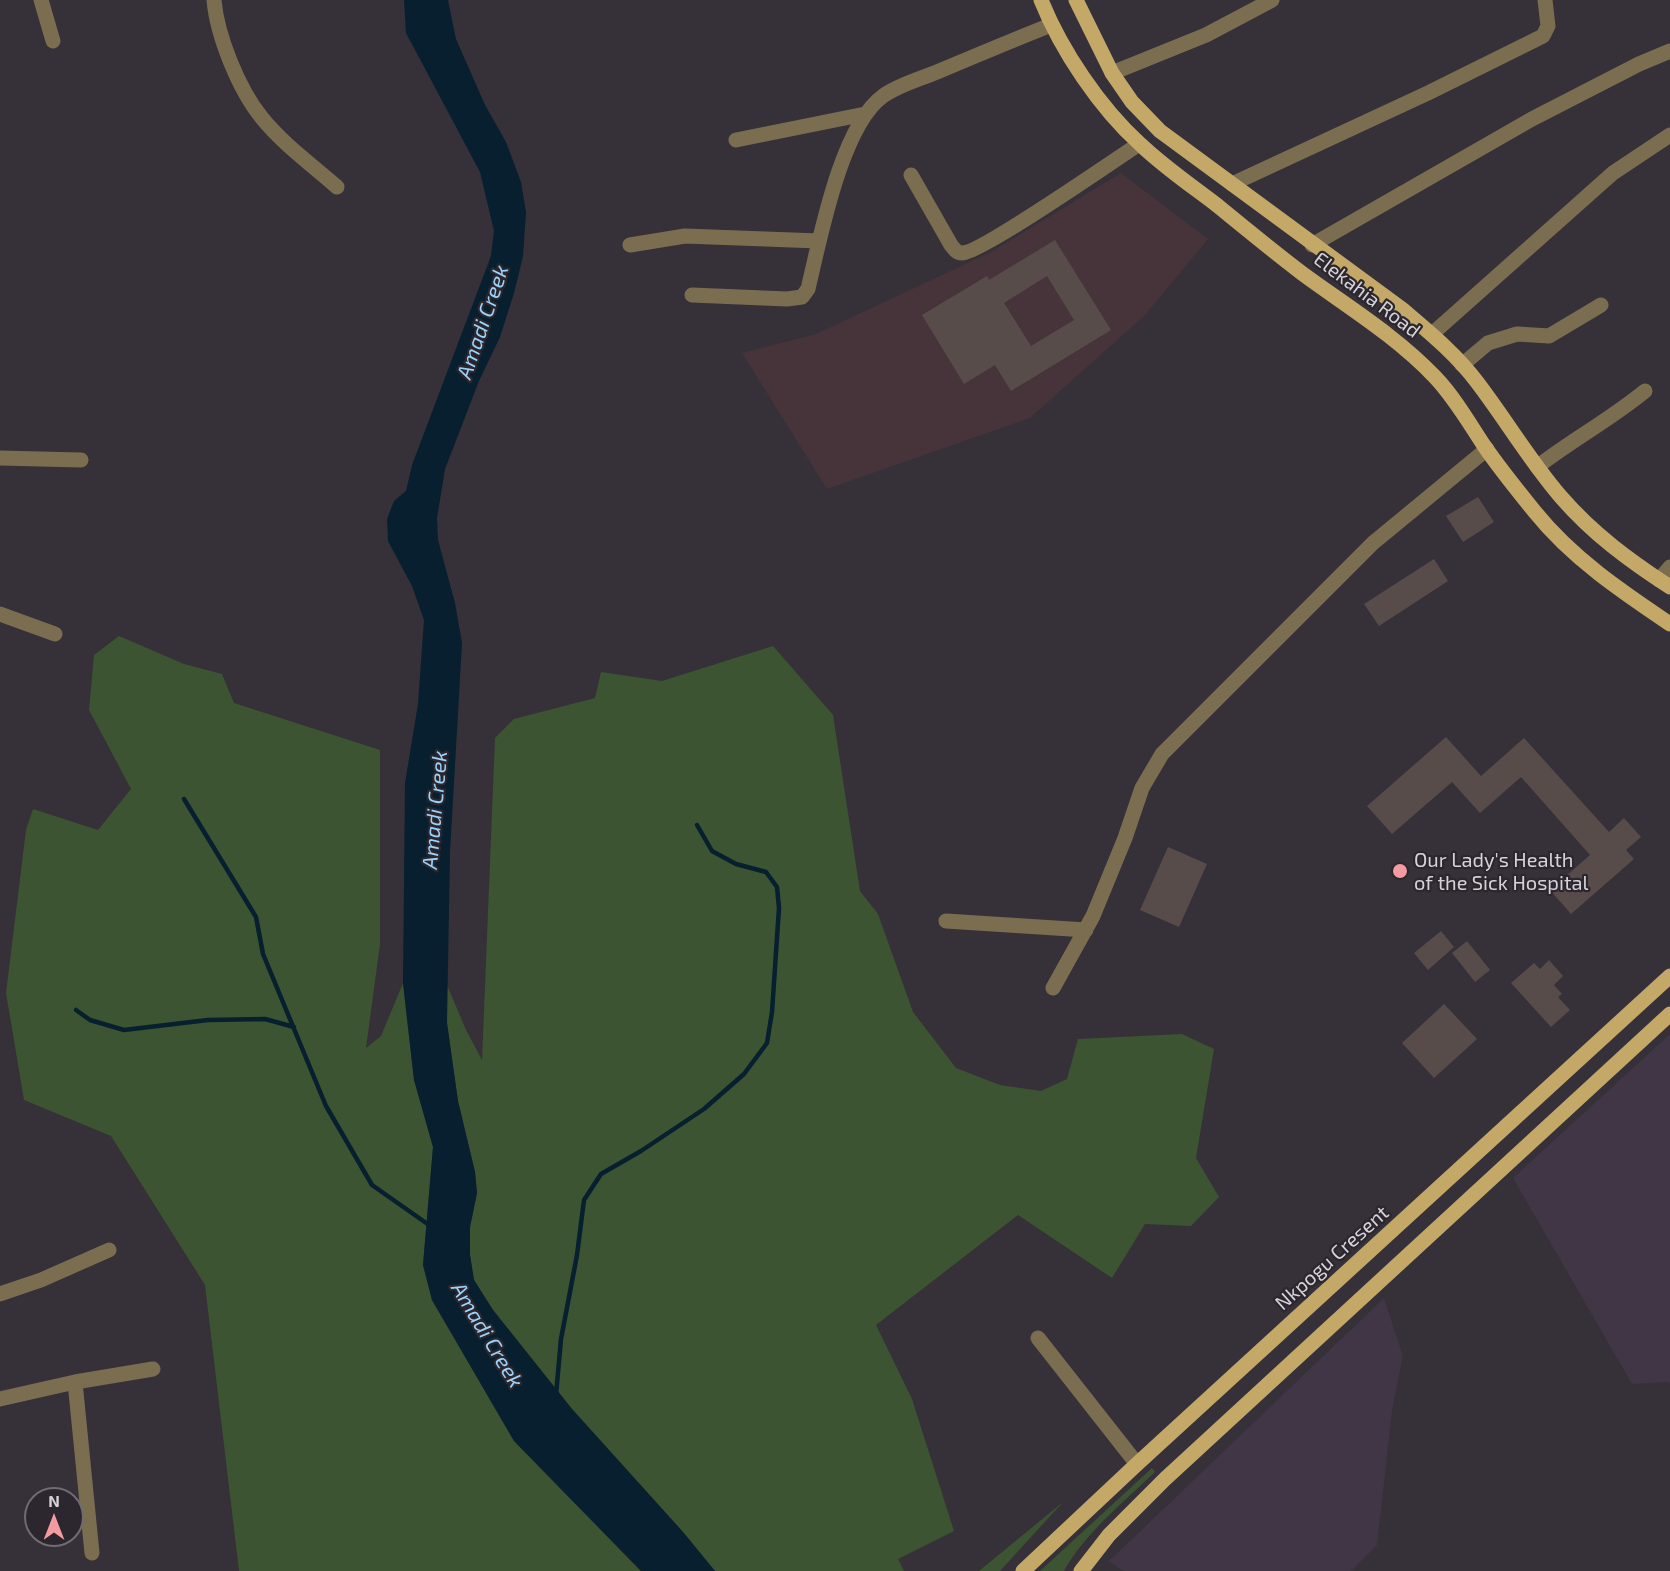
<!DOCTYPE html>
<html>
<head>
<meta charset="utf-8">
<style>
	body { margin:0 }
	#map { position:relative; width:1670px; height:1571px; overflow:hidden; background:#363038; font-family:"Exo 2",sans-serif }
	canvas { display:block }
	.north { position:absolute; left:24px; top:1487px; width:60px; height:60px; box-sizing:border-box; background:#2c272e; border:2px solid #706c72; border-radius:50%; rotate:0deg; font-size:16px; font-weight:700; line-height:24px; text-align:center; color:#d6d3d8 }
	.north::after { content:''; display:block; margin:auto; width:21px; height:27px; background:#f49aa1; clip-path:polygon(50% 0,100% 100%,50% 72%,0 100%) }
</style>
</head>
<body>
<div id="map">
<canvas width="1670" height="1571"></canvas>
<div class="north">N</div>
</div>
<script>
const c = document.querySelector('canvas').getContext('2d');
c.lineJoin = 'round';
function paint(path, color) { c.fillStyle = color; c.fill(path, 'evenodd'); }
function trace(path, color, width, dash) { c.strokeStyle = color; c.lineWidth = width; c.lineCap = dash ? 'butt' : 'round'; c.setLineDash(dash || []); c.stroke(path); }
function drawText(font, color, halo, rows, align = 'center') {
  c.font = font + ' "Exo 2",sans-serif'; c.lineWidth = 4.5; c.setLineDash([]); c.textBaseline = 'middle'; c.strokeStyle = halo; c.fillStyle = color; for (const [text, x, y, turn = 0] of rows) {
    c.save(); c.translate(x, y); c.rotate((+turn || 0) * Math.PI / 180); c.textAlign = isNaN(turn) ? turn : align; if (halo) c.strokeText(text, 0, 0); c.fillText(text, 0, 0); c.restore();
  }
}
const industrial = new Path2D(`
	M 1670,1034 L 1670,1384 L 1669,1382 L 1632,1384 L 1513,1178 Z
	M 1384,1298 L 1403,1356 L 1392,1410 L 1377,1545 L 1351,1571 L 1123,1571 L 1109,1561 Z`);
const education = new Path2D(`
	M 1121,173 L 1208,239 L 1144,316 L 1030,418 L 827,489 L 742,353 L 816,334 L 991,252 Z`);
const green = new Path2D(`
	M 119,636 L 184,664 L 222,674 L 234,703 L 380,750 L 380,944 L 366,1048 L 381,1036 L 403,983 L 414,1080 L 433,1147 L 423,1265 L 432,1300 L 514,1441 L 641,1571 L 239,1571 L 205,1285 L 111,1136 L 24,1100 L 6,993 L 26,830 L 33,809 L 98,830 L 131,789 L 89,710 L 94,655 Z
	M 773,646 L 833,715 L 860,891 L 878,914 L 913,1012 L 956,1068 L 1000,1085 L 1041,1091 L 1067,1079 L 1078,1039 L 1182,1034 L 1214,1049 L 1196,1158 L 1219,1197 L 1191,1226 L 1145,1224 L 1112,1278 L 1018,1215 L 876,1325 L 912,1399 L 954,1531 L 898,1559 L 904,1571 L 715,1571 L 683,1532 L 572,1409 L 493,1310 L 474,1280 L 470,1255 L 470,1227 L 477,1193 L 475,1172 L 458,1101 L 447,1023 L 447,985 L 466,1030 L 482,1060 L 495,738 L 514,719 L 595,698 L 601,672 L 662,681 Z
	M 1152,1468 L 1155,1472 C 1123,1503 1086,1532 1064,1571 L 1040,1571 Z
	M 1063,1502 L 1000,1571 L 979,1571 Z`);
const water = new Path2D(`
	M 404,0 L 448,0 L 456,39 L 485,105 L 506,142 L 521,182 L 526,212 L 523,256 L 514,293 L 500,337 L 479,381 L 445,469 L 437,518 L 438,540 L 455,603 L 462,643 L 450,852 L 447,1023 L 458,1101 L 475,1172 L 477,1193 L 470,1227 L 470,1255 L 474,1280 L 493,1310 L 572,1409 L 683,1532 L 715,1571 L 641,1571 L 514,1441 L 432,1300 L 423,1265 L 433,1147 L 414,1080 L 403,983 L 405,783 L 418,704 L 424,620 L 412,586 L 388,541 L 387,519 L 394,501 L 406,491 L 412,465 L 491,256 L 494,231 L 480,172 L 406,33 Z`);
const stream = new Path2D(`
	M 184,799 L 256,917 L 263,954 L 326,1106 L 372,1185 L 429,1225
	M 76,1010 L 90,1020 L 124,1030 L 208,1020 L 265,1019 L 294,1027
	M 556,1395 L 561,1339 L 577,1255 L 584,1200 L 601,1174 L 641,1151 L 704,1109 L 744,1074 L 767,1043 L 772,1012 L 779,908 L 777,887 L 766,872 L 736,864 L 712,851 L 697,825`);
const building = new Path2D(`
	M 1055,240 L 1111,330 L 1011,391 L 995,365 L 964,384 L 922,315 L 987,276 L 989,280 ZM 1047,276 L 1074,320 L 1031,346 L 1004,303 Z
	M 1478,497 L 1494,522 L 1463,542 L 1446,516 Z
	M 1434,559 L 1448,581 L 1379,626 L 1364,604 Z
	M 1446,737 L 1481,776 L 1524,738 L 1609,832 L 1624,818 L 1641,837 L 1626,850 L 1634,859 L 1571,914 L 1550,890 L 1590,855 L 1521,777 L 1480,813 L 1452,782 L 1392,834 L 1367,806 Z
	M 1168,847 L 1207,864 L 1179,927 L 1140,910 Z
	M 1441,931 L 1454,947 L 1428,970 L 1414,953 Z
	M 1467,941 L 1490,970 L 1475,982 L 1452,953 Z
	M 1549,960 L 1563,976 L 1554,985 L 1562,994 L 1558,997 L 1570,1010 L 1551,1027 L 1511,983 L 1534,963 L 1540,969 Z
	M 1444,1004 L 1477,1039 L 1434,1078 L 1402,1043 Z`);
const minor = new Path2D(`
	M 41,0 L 53,41
	M 214,0 C 217,36 239,90 262,118 C 283,144 312,165 337,187
	M 1112,73 L 1206,35 L 1272,0
	M 736,140 L 865,114
	M 911,175 L 951,245 C 954,249 957,253 962,253 C 979,254 1115,160 1139,144
	M 1232,184 L 1428,93 L 1543,36 L 1548,26 L 1545,0
	M 630,245 L 685,236 L 819,241
	M 1312,245 L 1532,119 L 1639,64 L 1670,51
	M 692,295 L 787,299 L 802,297 L 808,289 C 820,239 841,126 883,96 C 898,85 920,79 937,72 C 975,56 1013,40 1051,25
	M 1432,334 L 1613,173 L 1670,135
	M 1462,365 L 1488,343 L 1517,334 L 1549,336 L 1601,305
	M 0,458 L 81,460
	M 1537,467 C 1572,440 1611,419 1645,391
	M 1659,580 L 1670,567
	M 0,614 L 55,634
	M 946,921 L 1086,930
	M 1053,988 L 1093,916 L 1125,838 L 1142,788 L 1162,754 L 1373,543 L 1487,449
	M 0,1294 L 41,1280 L 109,1250
	M 1038,1338 L 1137,1464
	M 75,1382 L 92,1553
	M 0,1399 L 75,1382 L 153,1369`);
const major = new Path2D(`
	M 1041,0 C 1061,50 1100,108 1140,144 C 1164,167 1192,186 1218,206 C 1246,229 1274,252 1303,274 C 1348,307 1396,336 1435,377 C 1455,398 1469,423 1485,447 C 1500,469 1518,491 1535,512 C 1572,558 1621,591 1670,624
	M 1076,0 L 1112,73 L 1132,102 L 1160,131 L 1402,309 C 1429,332 1456,354 1477,382 C 1506,420 1530,461 1561,497 C 1593,534 1630,561 1670,587
	M 1023,1571 L 1137,1464 L 1670,976
	M 1081,1571 L 1109,1535 L 1165,1479 L 1670,1014`);
const markers = [
	[1400,871,8,"#f49aa1"]
];
const streetNames = [
	["Elekahia Road",1367,295,37],
	["Nkpogu Cresent",1332,1258,-42]
];
const poiNames = [
	["Our Lady's Health",1414,860],
	["of the Sick Hospital",1414,883]
];
const waterNames = [
	["Amadi Creek",483,322,-71],
	["Amadi Creek",435,810,-85],
	["Amadi Creek",487,1335,59]
];
paint(industrial, '#403646');
paint(education, '#47343b');
paint(green, '#3c5432');
paint(water, '#071f2e');
trace(stream, '#071f2e', 4.5);
paint(building, '#574c4a');
trace(minor, '#7b6e50', 15);
trace(major, '#c4a868', 15);
for (const [x, y, r, color] of markers) { const dot = new Path2D(); dot.arc(x, y, r, 0, 2 * Math.PI); c.fillStyle = color; c.fill(dot); trace(dot, '#2c272e', 2); }
drawText('20px', '#d6d3d8', '#2c272e', streetNames);
drawText('20px', '#d6d3d8', '#2c272e', poiNames, 'left');
drawText('italic 21px', '#9bd3fb', '#2c272e', waterNames);
</script>
</body>
</html>
